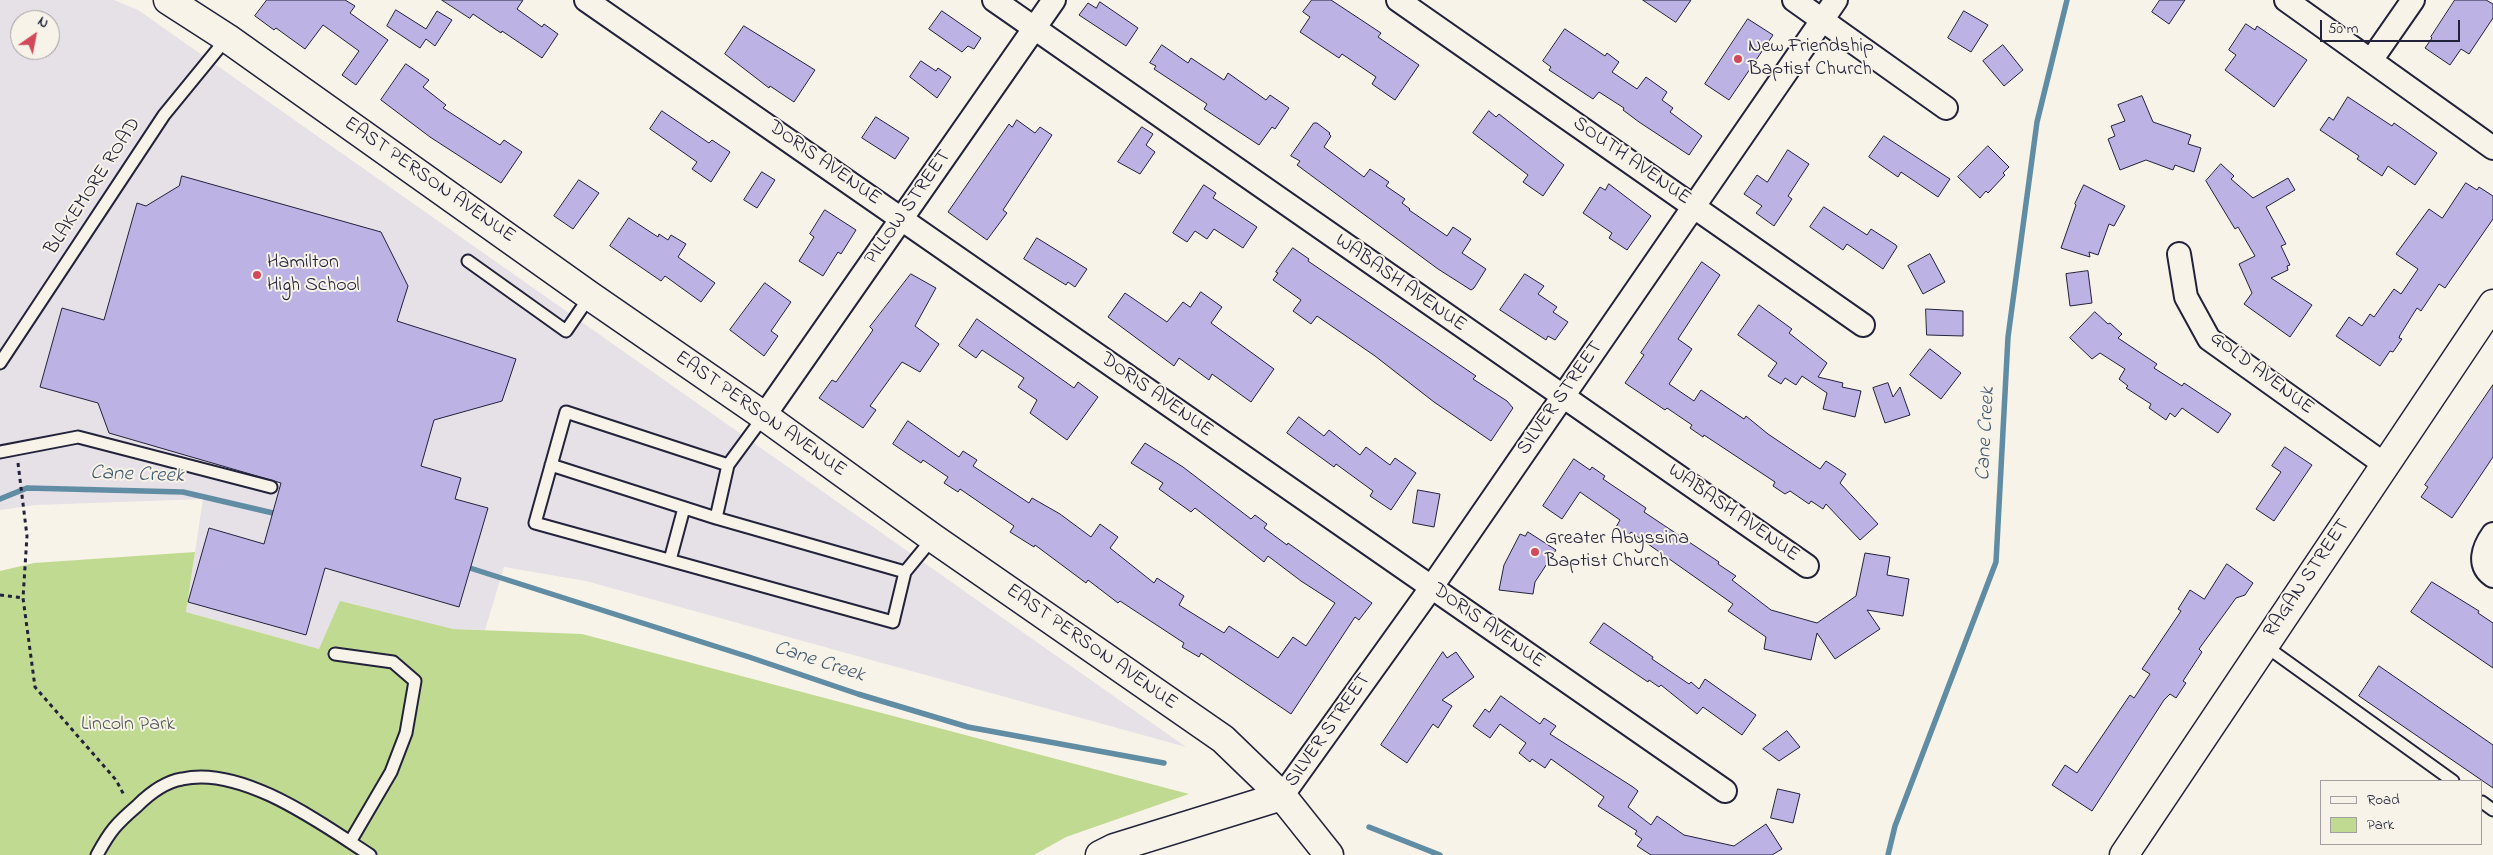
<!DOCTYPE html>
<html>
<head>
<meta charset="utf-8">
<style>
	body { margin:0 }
	#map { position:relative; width:2493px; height:855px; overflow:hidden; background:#f7f3e8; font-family:"Indie Flower",sans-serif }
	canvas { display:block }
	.legend { position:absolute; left:2320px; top:780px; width:162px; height:65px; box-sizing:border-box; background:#f7f3e8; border:1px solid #a29fa3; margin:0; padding:6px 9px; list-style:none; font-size:15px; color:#22223b }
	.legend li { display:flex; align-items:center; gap:10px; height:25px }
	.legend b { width:25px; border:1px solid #a29fa3 }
	.north { position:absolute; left:10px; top:10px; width:50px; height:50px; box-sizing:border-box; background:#f7f3e8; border:1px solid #a29fa3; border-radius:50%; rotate:33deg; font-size:14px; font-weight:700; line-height:20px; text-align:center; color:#22223b }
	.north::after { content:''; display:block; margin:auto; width:18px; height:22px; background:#d1495b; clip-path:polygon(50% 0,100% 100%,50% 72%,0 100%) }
	.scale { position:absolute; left:2320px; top:20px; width:140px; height:22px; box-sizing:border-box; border:2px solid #22223b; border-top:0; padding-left:6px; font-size:15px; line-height:18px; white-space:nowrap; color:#22223b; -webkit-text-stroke:4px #f7f3e8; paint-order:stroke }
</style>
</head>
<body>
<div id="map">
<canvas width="2493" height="855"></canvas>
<ul class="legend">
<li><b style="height:6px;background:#f7f3e8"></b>Road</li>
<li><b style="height:14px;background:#c0da91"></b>Park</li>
</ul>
<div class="north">N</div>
<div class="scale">50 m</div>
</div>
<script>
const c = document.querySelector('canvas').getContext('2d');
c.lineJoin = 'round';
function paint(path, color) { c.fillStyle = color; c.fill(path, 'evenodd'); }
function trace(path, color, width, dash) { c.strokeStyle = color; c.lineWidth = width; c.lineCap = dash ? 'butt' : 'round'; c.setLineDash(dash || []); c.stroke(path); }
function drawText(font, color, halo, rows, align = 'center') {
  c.font = font + ' "Indie Flower",sans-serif'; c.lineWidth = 4; c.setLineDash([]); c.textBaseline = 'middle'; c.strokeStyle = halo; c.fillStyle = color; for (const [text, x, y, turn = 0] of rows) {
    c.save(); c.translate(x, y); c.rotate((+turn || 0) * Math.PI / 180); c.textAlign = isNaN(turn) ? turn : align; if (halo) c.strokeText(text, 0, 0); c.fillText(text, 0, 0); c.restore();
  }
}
const built = new Path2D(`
	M 0,0 L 114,0 L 138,10 L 1186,747 L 586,581 L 504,567 L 485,630 L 453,629 L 319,649 L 186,612 L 203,499 L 36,505 L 0,510 ZM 20,20 L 50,20 L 50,50 L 20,50 Z`);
const green = new Path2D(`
	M 195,552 L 186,612 L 319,649 L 340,601 L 453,629 L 582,634 L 1189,794 L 1066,837 L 1034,855 L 0,855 L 0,571 L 34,563 Z`);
const stream = new Path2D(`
	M 0,499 L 27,488 L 183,492 L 273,513
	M 470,568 L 749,657 L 858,694 L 968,727 L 1164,763
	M 1369,827 L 1440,855
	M 1888,855 L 1895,826 L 1996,562 L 2008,337 L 2037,122 L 2067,0`);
const building = new Path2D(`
	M 267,0 L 345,0 L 355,6 L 350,13 L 388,40 L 356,85 L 342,75 L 359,51 L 323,25 L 305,49 L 276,28 L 274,30 L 255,16 Z
	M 442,0 L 523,0 L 517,9 L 542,27 L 544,24 L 558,34 L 542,58 L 502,31 L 501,33 L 473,14 L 470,18 Z
	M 1312,0 L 1331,0 L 1381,33 L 1378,37 L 1419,65 L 1395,100 L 1372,84 L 1376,77 L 1342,54 L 1339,58 L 1300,32 L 1310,17 L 1303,12 Z
	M 1643,0 L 1691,0 L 1676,22 Z
	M 2160,0 L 2185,0 L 2169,24 L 2152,12 Z
	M 2455,0 L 2486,0 L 2493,4 L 2493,18 L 2469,54 L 2461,49 L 2450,65 L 2425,48 L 2432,38 L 2431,37 Z
	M 1100,2 L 1138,28 L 1126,46 L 1079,15 L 1088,3 L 1096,8 Z
	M 396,10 L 426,29 L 437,11 L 452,20 L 435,46 L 426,39 L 420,48 L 387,26 Z
	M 942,11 L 981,38 L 974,49 L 968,46 L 962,52 L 929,29 Z
	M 1964,11 L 1988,25 L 1971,52 L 1948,38 Z
	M 1748,19 L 1773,35 L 1729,100 L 1705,84 Z
	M 2246,24 L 2255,30 L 2257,26 L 2307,60 L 2274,107 L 2225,70 L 2236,55 L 2229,50 Z
	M 744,26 L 815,70 L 794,102 L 770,86 L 769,88 L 725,54 Z
	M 1565,29 L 1605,56 L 1607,53 L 1619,62 L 1612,72 L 1637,89 L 1646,77 L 1667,92 L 1662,100 L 1673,108 L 1670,112 L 1702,136 L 1689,155 L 1639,122 L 1623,110 L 1624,108 L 1599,92 L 1593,99 L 1549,70 L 1551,67 L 1543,61 Z
	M 1162,45 L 1188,63 L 1191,58 L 1224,80 L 1228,73 L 1266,100 L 1270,95 L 1289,108 L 1275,129 L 1272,127 L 1259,145 L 1204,109 L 1207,104 L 1154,69 L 1156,66 L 1150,63 Z
	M 2003,45 L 2023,70 L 2004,86 L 1983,61 Z
	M 921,61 L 936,71 L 938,68 L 951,77 L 937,98 L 910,77 Z
	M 406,64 L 429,80 L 423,87 L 446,105 L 443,108 L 500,145 L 504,140 L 522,152 L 501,183 L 430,137 L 381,100 Z
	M 2142,96 L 2153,122 L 2191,135 L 2188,144 L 2201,148 L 2194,172 L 2175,165 L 2173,170 L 2146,160 L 2120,170 L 2108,139 L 2115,136 L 2111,126 L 2125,121 L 2118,105 Z
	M 2348,97 L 2392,126 L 2394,123 L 2437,153 L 2415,185 L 2388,166 L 2382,176 L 2357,159 L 2359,156 L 2320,130 L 2329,117 L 2333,120 Z
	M 662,111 L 709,143 L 712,140 L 730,152 L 711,182 L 692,169 L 697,162 L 650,129 Z
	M 1489,111 L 1496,117 L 1499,114 L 1564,165 L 1543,196 L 1523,182 L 1528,175 L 1473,133 Z
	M 876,117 L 909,138 L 895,159 L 862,138 Z
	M 1017,120 L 1035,133 L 1040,127 L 1052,135 L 1003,210 L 1007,213 L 987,240 L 948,212 L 1009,124 L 1012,127 Z
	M 1314,123 L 1317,123 L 1330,133 L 1329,134 L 1331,136 L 1324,147 L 1364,177 L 1370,169 L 1389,182 L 1386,186 L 1405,199 L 1402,203 L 1410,209 L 1409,210 L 1447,236 L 1453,227 L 1471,239 L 1462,253 L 1486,269 L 1474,288 L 1471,290 L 1438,269 L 1297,165 L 1300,161 L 1291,156 Z
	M 1142,127 L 1153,134 L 1146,145 L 1155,152 L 1140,174 L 1118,162 Z
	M 1884,136 L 1950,179 L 1938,197 L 1901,172 L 1898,177 L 1869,157 Z
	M 1988,146 L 2009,167 L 2003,173 L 2005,175 L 1988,193 L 1986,191 L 1980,198 L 1958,177 Z
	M 1788,150 L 1809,164 L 1788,196 L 1792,199 L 1774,226 L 1756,213 L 1762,206 L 1744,194 L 1757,175 L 1767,182 Z
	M 2221,164 L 2234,176 L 2231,179 L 2253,198 L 2288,178 L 2295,190 L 2266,207 L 2286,244 L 2281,246 L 2290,265 L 2287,266 L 2288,270 L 2271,278 L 2312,305 L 2290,337 L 2244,304 L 2252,293 L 2239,264 L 2255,256 L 2238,227 L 2235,229 L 2206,181 Z
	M 762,172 L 775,180 L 757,208 L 744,200 Z
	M 182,176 L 381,232 L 408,286 L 397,321 L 516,359 L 502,401 L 434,420 L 421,466 L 461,478 L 455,499 L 488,508 L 459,607 L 325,568 L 306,635 L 188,602 L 209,528 L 264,544 L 281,483 L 109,433 L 98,403 L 40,387 L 62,308 L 104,320 L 137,203 L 146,206 L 179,186 Z
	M 579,180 L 599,193 L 573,229 L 554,216 Z
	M 2466,183 L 2477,190 L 2479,187 L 2493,196 L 2493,219 L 2445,288 L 2439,284 L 2421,311 L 2417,308 L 2400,335 L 2399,338 L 2402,339 L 2393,352 L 2390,351 L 2380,366 L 2336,336 L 2349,317 L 2362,326 L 2370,314 L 2374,317 L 2394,289 L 2401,294 L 2418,269 L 2396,254 L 2429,209 L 2442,218 Z
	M 1609,184 L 1651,216 L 1627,250 L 1609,238 L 1612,233 L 1583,213 L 1600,187 L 1605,190 Z
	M 1204,185 L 1216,193 L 1213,198 L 1257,227 L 1243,248 L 1214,229 L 1207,239 L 1195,231 L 1187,242 L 1173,233 Z
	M 2084,185 L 2125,206 L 2114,226 L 2109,224 L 2098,255 L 2089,252 L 2090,257 L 2061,248 L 2076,205 L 2075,204 Z
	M 1824,207 L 1867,235 L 1871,229 L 1896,245 L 1897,247 L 1883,269 L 1847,244 L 1843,250 L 1810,227 Z
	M 825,210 L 856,230 L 841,254 L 838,252 L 823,276 L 799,261 L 814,237 L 810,234 Z
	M 629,218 L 658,237 L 659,234 L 668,240 L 671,235 L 686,244 L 678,257 L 715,283 L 701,302 L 665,276 L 661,281 L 610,246 Z
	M 1037,238 L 1087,269 L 1075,287 L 1068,282 L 1066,285 L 1024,259 Z
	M 1293,248 L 1309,259 L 1308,261 L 1476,376 L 1473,379 L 1507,401 L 1513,408 L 1491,441 L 1434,402 L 1375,356 L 1317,316 L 1311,324 L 1293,311 L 1301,300 L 1273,280 L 1278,273 L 1276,272 Z
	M 1930,254 L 1945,282 L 1923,294 L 1908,266 Z
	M 1702,262 L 1720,275 L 1678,339 L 1692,349 L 1669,384 L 1694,401 L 1701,390 L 1744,419 L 1746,416 L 1768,434 L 1820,469 L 1826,461 L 1846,474 L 1840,483 L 1878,524 L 1860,540 L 1826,504 L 1823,509 L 1811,501 L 1809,504 L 1790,491 L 1785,494 L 1773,486 L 1775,482 L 1704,435 L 1703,437 L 1690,428 L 1692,425 L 1667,408 L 1665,410 L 1625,383 L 1644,355 L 1641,353 Z
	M 2088,271 L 2092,303 L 2070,306 L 2066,274 Z
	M 911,274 L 936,288 L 915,326 L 939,344 L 920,372 L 902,362 L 870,406 L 876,410 L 863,428 L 819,398 L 832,380 L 836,382 L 873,330 L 870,327 Z
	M 1525,274 L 1544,286 L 1538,294 L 1557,307 L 1553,312 L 1568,322 L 1555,340 L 1548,336 L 1546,340 L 1500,310 Z
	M 765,283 L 791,302 L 771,331 L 778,336 L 764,356 L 730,330 Z
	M 1201,292 L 1222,307 L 1211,323 L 1274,369 L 1251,402 L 1212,374 L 1209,380 L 1179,358 L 1174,366 L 1108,317 L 1125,293 L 1167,322 L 1183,302 L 1190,307 Z
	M 1759,305 L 1792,329 L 1789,333 L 1827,363 L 1818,377 L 1843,383 L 1842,387 L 1861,391 L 1855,417 L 1823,409 L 1827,393 L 1802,376 L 1796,385 L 1785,378 L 1781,384 L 1768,376 L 1777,363 L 1738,335 Z
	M 1926,309 L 1963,311 L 1963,336 L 1927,335 Z
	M 2095,312 L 2108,324 L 2110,323 L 2122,334 L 2118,338 L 2157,364 L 2154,368 L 2182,386 L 2184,383 L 2231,414 L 2218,433 L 2182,408 L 2175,417 L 2170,413 L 2166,420 L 2149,408 L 2151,404 L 2126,388 L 2128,386 L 2119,379 L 2125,369 L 2100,353 L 2092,359 L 2070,338 Z
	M 977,319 L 1074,388 L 1078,382 L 1098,397 L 1067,440 L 1030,413 L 1037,400 L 1018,387 L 1024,378 L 982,350 L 976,358 L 959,346 Z
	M 1930,349 L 1961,373 L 1941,399 L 1910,375 Z
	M 1888,383 L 1893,397 L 1900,387 L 1910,415 L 1885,423 L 1873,388 Z
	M 2493,385 L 2493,457 L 2452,518 L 2421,497 L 2428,487 L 2425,485 Z
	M 1299,417 L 1324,436 L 1329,430 L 1360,455 L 1366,447 L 1390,465 L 1395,458 L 1416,473 L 1391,510 L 1370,496 L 1373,491 L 1336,464 L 1334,467 L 1287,433 Z
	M 908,421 L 959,457 L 963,451 L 977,460 L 973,466 L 1029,503 L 1032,498 L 1060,514 L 1091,537 L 1100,524 L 1118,537 L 1110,548 L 1154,583 L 1157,578 L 1184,596 L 1179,605 L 1224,633 L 1229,626 L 1278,658 L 1293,637 L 1306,646 L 1335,603 L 1301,581 L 1268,556 L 1264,562 L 1195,508 L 1191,512 L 1159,489 L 1163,483 L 1131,463 L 1145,443 L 1183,467 L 1251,519 L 1255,515 L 1267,524 L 1264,528 L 1287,545 L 1288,543 L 1372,603 L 1359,620 L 1355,617 L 1291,714 L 1201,653 L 1199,657 L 1182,647 L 1184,643 L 1120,601 L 1118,603 L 1088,580 L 1086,583 L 1035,545 L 1034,547 L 1010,532 L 1014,526 L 960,489 L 958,492 L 944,483 L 948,477 L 923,460 L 921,463 L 893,444 Z
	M 2285,447 L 2312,465 L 2274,521 L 2256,509 L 2281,472 L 2272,466 Z
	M 1574,459 L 1590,470 L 1592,467 L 1605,476 L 1603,479 L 1646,508 L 1644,512 L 1719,562 L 1718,564 L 1736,576 L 1732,580 L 1771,610 L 1817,623 L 1856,596 L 1865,553 L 1890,557 L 1887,575 L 1909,579 L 1903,616 L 1867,610 L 1880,629 L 1835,659 L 1817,633 L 1811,660 L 1764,649 L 1766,637 L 1728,611 L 1733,604 L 1631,532 L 1627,538 L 1615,529 L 1620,520 L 1580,492 L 1562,519 L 1543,506 Z
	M 1418,490 L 1440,494 L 1434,527 L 1413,523 Z
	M 1528,532 L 1556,550 L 1535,582 L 1533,594 L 1499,590 L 1504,565 L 1520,534 L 1525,536 Z
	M 2227,564 L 2253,583 L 2245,595 L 2236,598 L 2199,649 L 2202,652 L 2183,681 L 2186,683 L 2176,698 L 2170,694 L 2164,700 L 2092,811 L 2052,785 L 2065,765 L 2077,773 L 2130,695 L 2134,698 L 2150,674 L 2142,669 L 2181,611 L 2178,609 L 2190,590 L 2204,599 Z
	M 2432,582 L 2479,611 L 2478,613 L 2493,623 L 2493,668 L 2411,612 Z
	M 1604,623 L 1653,657 L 1652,659 L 1689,684 L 1691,682 L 1699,689 L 1705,679 L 1756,715 L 1742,735 L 1703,707 L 1697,714 L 1661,685 L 1659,687 L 1649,680 L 1648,682 L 1590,643 Z
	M 1443,652 L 1447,658 L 1456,652 L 1474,677 L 1442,700 L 1452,706 L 1438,728 L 1433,724 L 1407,763 L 1381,745 Z
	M 2379,666 L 2493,745 L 2493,788 L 2359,696 Z
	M 1501,696 L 1540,724 L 1544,718 L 1556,726 L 1550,734 L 1633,787 L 1638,791 L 1628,807 L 1651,825 L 1657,816 L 1684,835 L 1734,846 L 1766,824 L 1782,849 L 1772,855 L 1651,855 L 1637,846 L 1642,839 L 1635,834 L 1637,831 L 1598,806 L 1604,797 L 1551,759 L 1545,768 L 1532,759 L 1530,762 L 1519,753 L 1526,743 L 1500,724 L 1490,738 L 1473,726 L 1485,709 L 1489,712 Z
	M 1787,731 L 1800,747 L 1779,761 L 1763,749 Z
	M 1778,789 L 1800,794 L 1793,823 L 1771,818 Z`);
const path = new Path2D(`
	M 18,463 L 27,536 L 23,598 L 35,687 L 116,780 L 125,797
	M 0,595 L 23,598`);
const lane = new Path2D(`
	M 468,261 L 566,331 L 590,296
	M 0,363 L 164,115 L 227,38
	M 0,452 L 78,437 L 271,487
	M 551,465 L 716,518
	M 728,465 L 566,412 L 535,523 L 893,622 L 905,572 L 716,518 L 728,465 L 764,416
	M 670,560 L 684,508
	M 905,572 L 933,538
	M 2264,645 L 2453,781
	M 335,654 L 393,662 L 415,681 L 406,733 L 391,772 L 350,842
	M 2482,802 L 2493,810
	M 97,855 C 110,831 116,824 137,806 C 149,794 164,782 182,779 C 242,765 322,824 370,855`);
const street = new Path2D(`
	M 586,0 L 1725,791
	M 994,0 L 1807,566
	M 1398,0 L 1863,325
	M 1794,0 L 1946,108
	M 2286,0 L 2493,148
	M 2372,59 L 2413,0
	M 2179,254 L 2186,297 L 2209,339 L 2384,464
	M 764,416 L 1054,0
	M 2493,534 C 2483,548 2477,565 2493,576
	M 1282,796 L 1431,588 L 1836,0`);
const secondary = new Path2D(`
	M 168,0 L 227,38 L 590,296 L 764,416 L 933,538 L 1223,739 L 1282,796 L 1329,855
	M 1100,855 L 1114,848 L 1282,796
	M 2124,855 L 2493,304`);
const markers = [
	[1738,59,5,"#d1495b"],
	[257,275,5,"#d1495b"],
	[1535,552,5,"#d1495b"]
];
const poiNames = [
	["New Friendship",1748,48],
	["Baptist Church",1748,71],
	["Hamilton",267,264],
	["High School",267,287],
	["Greater Abyssina",1545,540],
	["Baptist Church",1545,563]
];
const streetNames = [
	["SOUTH AVENUE",1631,162,35],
	["DORIS AVENUE",824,164,35],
	["EAST PERSON AVENUE",429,181,35],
	["BLAKEMORE ROAD",94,187,-57],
	["PILLOW STREET",909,208,-55],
	["WABASH AVENUE",1400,284,35],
	["GOLD AVENUE",2261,374,37],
	["DORIS AVENUE",1156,396,35],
	["SILVER STREET",1561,399,-55],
	["EAST PERSON AVENUE",760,415,35],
	["WABASH AVENUE",1733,514,35],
	["RAGAN STREET",2308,579,-56],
	["DORIS AVENUE",1488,627,35],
	["EAST PERSON AVENUE",1091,648,35],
	["SILVER STREET",1329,731,-55]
];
const parkNames = [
	["Lincoln Park",128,726]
];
const waterNames = [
	["Cane Creek",1987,434,-87],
	["Cane Creek",137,476,2],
	["Cane Creek",819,663,18]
];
paint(built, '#e6e0e7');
paint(green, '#c0da91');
trace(stream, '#608da3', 5.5);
paint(building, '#bdb2e4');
trace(building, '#22223b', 1);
trace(lane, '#22223b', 15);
trace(street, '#22223b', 26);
trace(secondary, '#22223b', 31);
trace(path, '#22223b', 3, [4, 4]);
trace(lane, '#f7f3e8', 11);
trace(street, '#f7f3e8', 22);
trace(secondary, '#f7f3e8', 28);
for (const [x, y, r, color] of markers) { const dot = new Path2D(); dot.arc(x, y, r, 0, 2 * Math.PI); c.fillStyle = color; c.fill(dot); trace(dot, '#f7f3e8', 2); }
drawText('20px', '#22223b', '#f7f3e8', poiNames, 'left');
drawText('20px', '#22223b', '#f7f3e8', streetNames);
drawText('20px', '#515955', '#f7f3e8', parkNames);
drawText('italic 21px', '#41586f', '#f7f3e8', waterNames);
</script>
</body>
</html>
